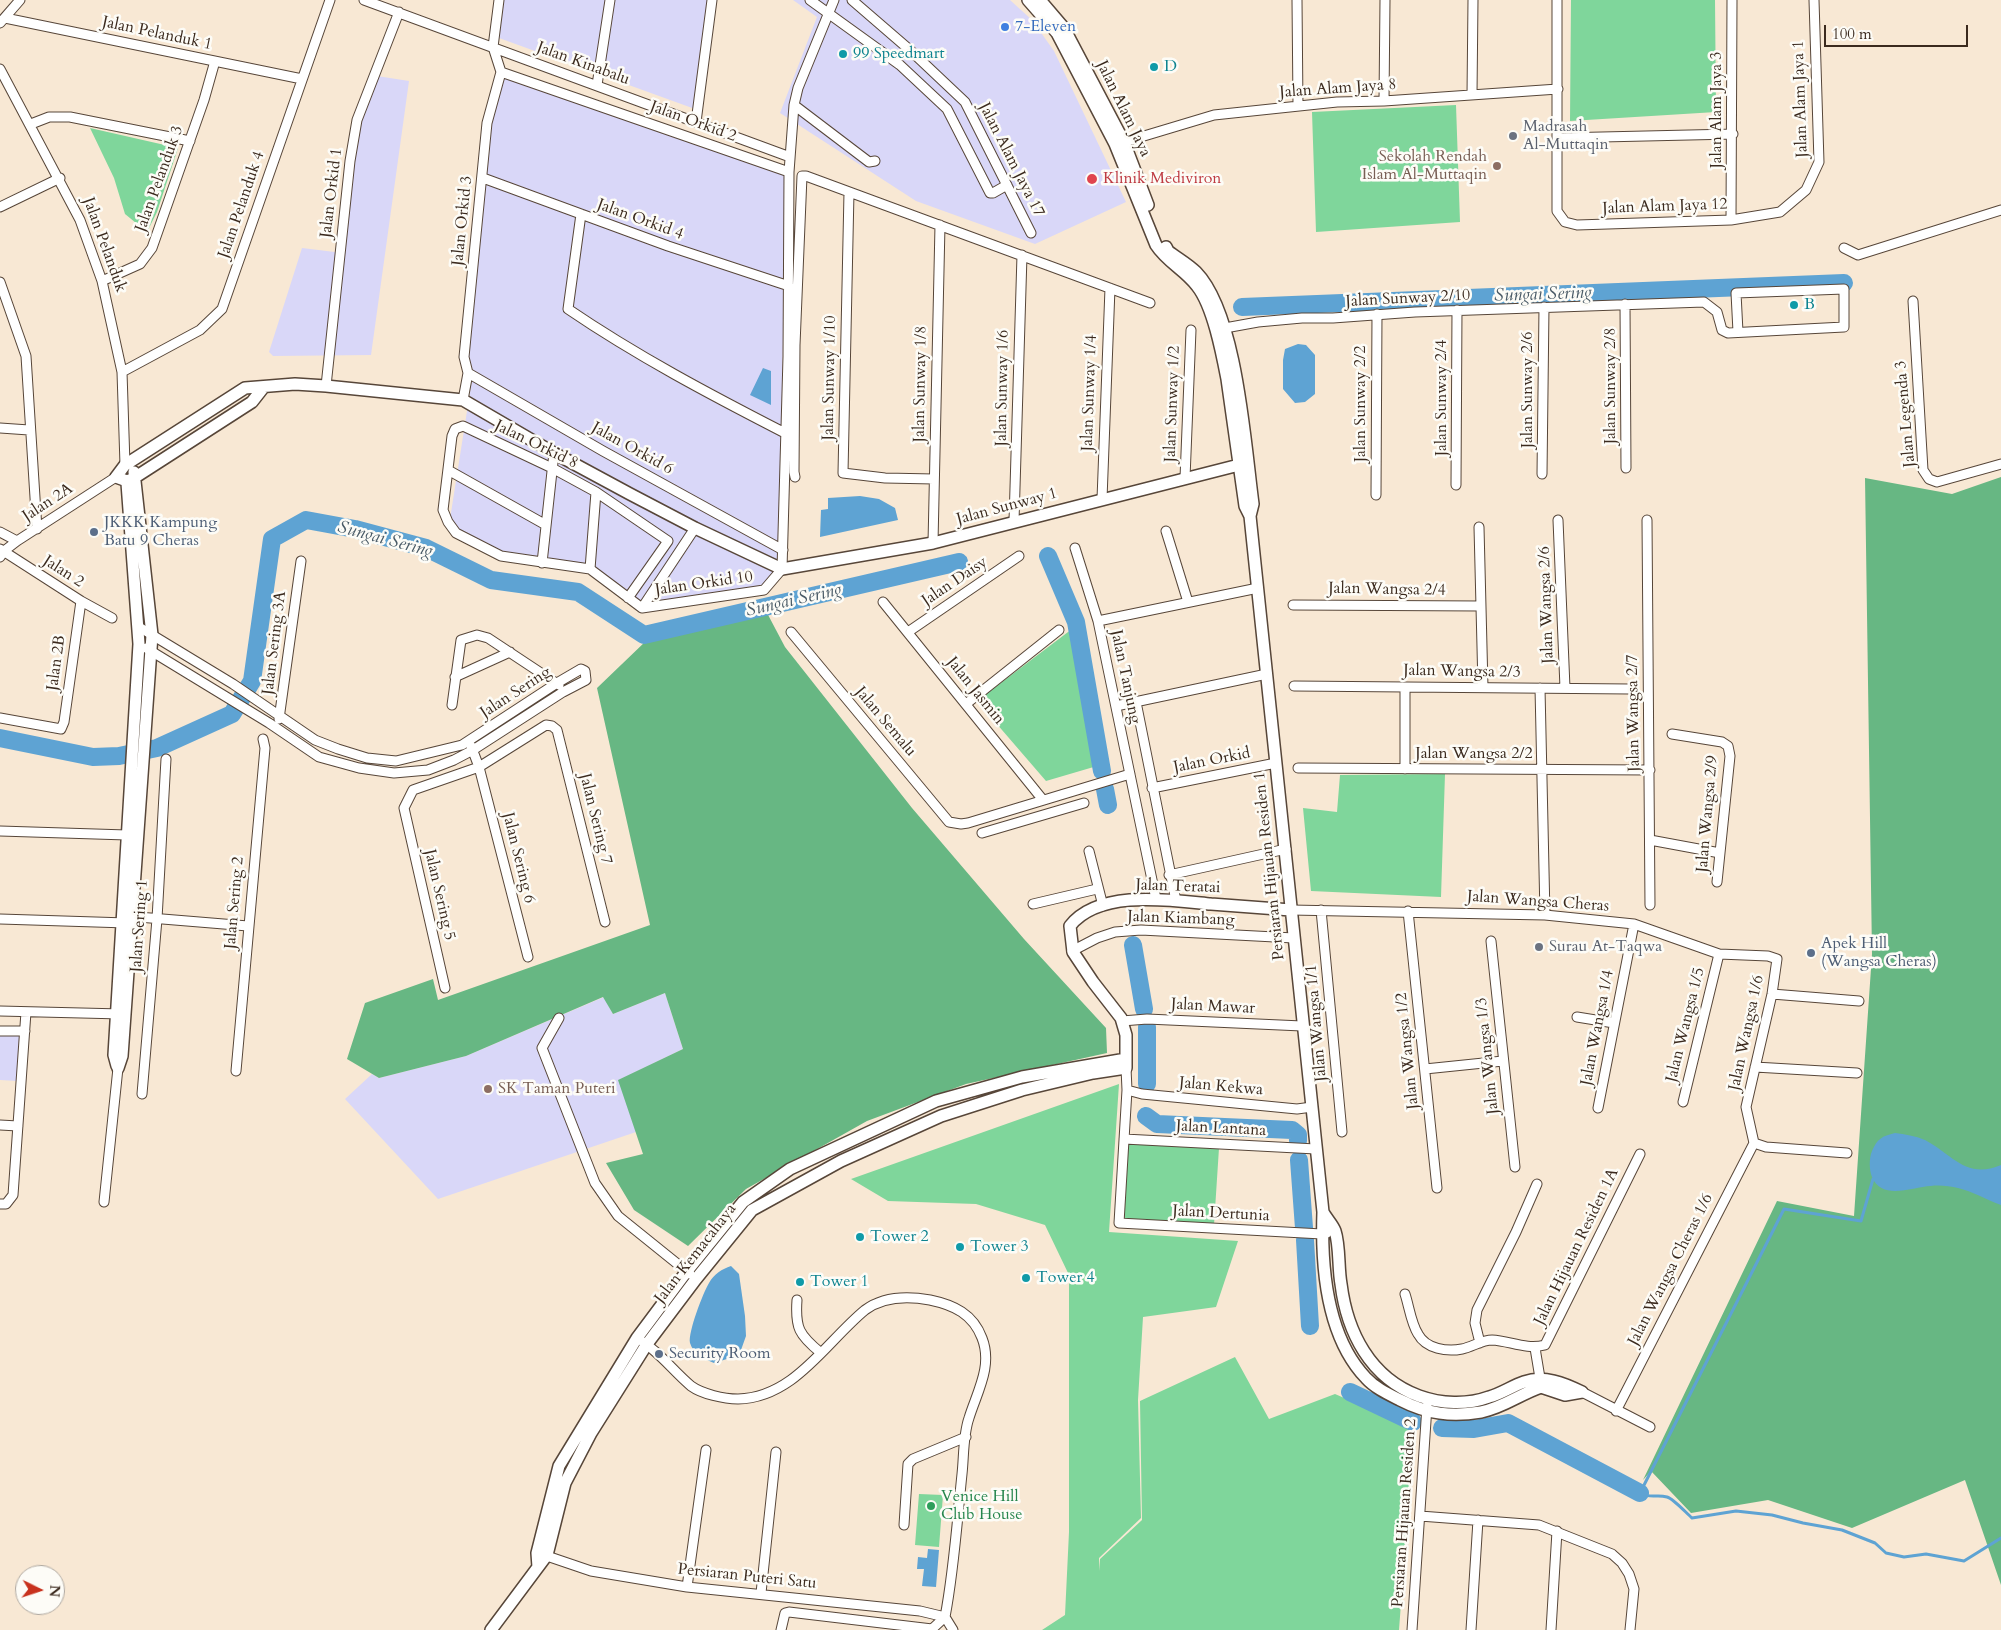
<!DOCTYPE html>
<html>
<head>
<meta charset="utf-8">
<style>
	body { margin:0 }
	#map { position:relative; width:2001px; height:1630px; overflow:hidden; background:#f8e8d4; font-family:Cardo,serif }
	canvas { display:block }
	.north { position:absolute; left:15px; top:1565px; width:50px; height:50px; box-sizing:border-box; background:#fdfcf7; border:1px solid #afa8a0; border-radius:50%; rotate:94deg; font-size:14px; font-weight:700; line-height:20px; text-align:center; color:#3b2a1e }
	.north::after { content:''; display:block; margin:auto; width:18px; height:22px; background:#c8321e; clip-path:polygon(50% 0,100% 100%,50% 72%,0 100%) }
	.scale { position:absolute; left:1824px; top:25px; width:144px; height:22px; box-sizing:border-box; border:2px solid #3b2a1e; border-top:0; padding-left:6px; font-size:15px; line-height:18px; white-space:nowrap; color:#3b2a1e; -webkit-text-stroke:4px #fdfcf7; paint-order:stroke }
</style>
</head>
<body>
<div id="map">
<canvas width="2001" height="1630"></canvas>
<div class="north">N</div>
<div class="scale">100 m</div>
</div>
<script>
const c = document.querySelector('canvas').getContext('2d');
c.lineJoin = 'round';
function paint(path, color) { c.fillStyle = color; c.fill(path, 'evenodd'); }
function trace(path, color, width, dash) { c.strokeStyle = color; c.lineWidth = width; c.lineCap = dash ? 'butt' : 'round'; c.setLineDash(dash || []); c.stroke(path); }
function drawText(font, color, halo, rows, align = 'center') {
  c.font = font + ' Cardo,serif'; c.lineWidth = 5; c.setLineDash([]); c.textBaseline = 'middle'; c.strokeStyle = halo; c.fillStyle = color; for (const [text, x, y, turn = 0] of rows) {
    c.save(); c.translate(x, y); c.rotate((+turn || 0) * Math.PI / 180); c.textAlign = isNaN(turn) ? turn : align; if (halo) c.strokeText(text, 0, 0); c.fillText(text, 0, 0); c.restore();
  }
}
const built = new Path2D(`
	M 504,0 L 708,0 L 695,109 L 499,38 Z
	M 793,0 L 1010,0 L 1032,20 L 1054,51 L 1126,202 L 1035,244 L 916,201 L 780,113 L 817,17 Z
	M 377,76 L 409,81 L 371,355 L 273,356 L 269,352 L 302,248 L 343,253 L 360,121 Z
	M 504,77 L 786,174 L 779,561 L 776,570 L 763,586 L 642,603 L 594,567 L 503,553 L 458,530 L 450,519 L 473,373 L 468,352 L 492,121 Z
	M 665,993 L 683,1049 L 619,1080 L 636,1132 L 438,1199 L 345,1099 L 372,1074 L 379,1078 L 466,1056 L 604,997 L 613,1014 Z
	M 0,1034 L 21,1035 L 18,1081 L 0,1080 Z`);
const green = new Path2D(`
	M 1571,0 L 1715,0 L 1716,112 L 1570,121 Z
	M 1456,105 L 1460,222 L 1316,232 L 1312,112 Z
	M 90,128 L 178,148 L 157,212 L 147,232 L 125,214 L 114,178 Z
	M 1072,629 L 1097,766 L 1046,781 L 977,701 Z
	M 1445,774 L 1441,897 L 1311,891 L 1303,808 L 1337,812 L 1340,775 Z
	M 1119,1084 L 1109,1232 L 1238,1241 L 1216,1307 L 1143,1317 L 1138,1400 L 1141,1518 L 1099,1558 L 1099,1571 L 1100,1559 L 1142,1520 L 1140,1401 L 1235,1357 L 1269,1419 L 1335,1394 L 1414,1428 L 1399,1630 L 1042,1630 L 1065,1615 L 1069,1532 L 1069,1275 L 1045,1225 L 976,1204 L 888,1201 L 851,1179 Z
	M 1127,1142 L 1219,1148 L 1214,1225 L 1122,1220 Z
	M 919,1494 L 943,1495 L 939,1547 L 915,1545 Z`);
const forest = new Path2D(`
	M 2001,477 L 2001,1585 L 1965,1480 L 1852,1528 L 1768,1500 L 1691,1513 L 1651,1471 L 1643,1480 L 1777,1201 L 1854,1216 L 1872,954 L 1865,478 L 1952,494 Z
	M 766,611 L 785,647 L 912,808 L 1024,939 L 1106,1028 L 1107,1053 L 966,1084 L 867,1121 L 746,1189 L 688,1246 L 634,1210 L 606,1163 L 643,1154 L 618,1080 L 683,1049 L 665,993 L 613,1014 L 603,997 L 466,1056 L 379,1078 L 347,1059 L 365,1003 L 433,979 L 438,1000 L 650,925 L 597,688 L 647,640 Z`);
const water = new Path2D(`
	M 1298,344 L 1306,345 L 1315,355 L 1315,394 L 1305,402 L 1295,403 L 1283,389 L 1283,360 L 1285,349 Z
	M 763,368 L 771,371 L 771,405 L 750,395 Z
	M 860,496 L 879,499 L 895,508 L 898,520 L 820,537 L 821,510 L 828,509 L 828,498 Z
	M 1895,1133 C 1905,1134 1915,1136 1925,1140 C 1952,1154 1966,1180 2001,1165 L 2001,1205 C 1987,1200 1972,1191 1958,1188 C 1950,1186 1939,1185 1931,1186 C 1912,1187 1882,1201 1872,1177 C 1869,1170 1869,1158 1872,1151 C 1877,1139 1882,1136 1895,1133 Z
	M 731,1266 L 739,1274 L 745,1316 L 746,1336 L 741,1350 L 730,1358 L 714,1363 C 705,1359 693,1354 690,1343 C 688,1332 703,1293 709,1283 C 714,1274 722,1269 731,1266 Z
	M 928,1549 L 939,1550 L 936,1587 L 922,1586 L 924,1569 L 917,1569 L 918,1557 L 927,1558 Z`);
const stream = new Path2D(`
	M 1877,1179 L 1873,1179 L 1861,1221 L 1784,1209 L 1640,1493 C 1651,1499 1656,1494 1667,1497 C 1674,1499 1686,1513 1692,1518 L 1736,1511 L 1772,1515 L 1803,1523 L 1842,1530 L 1875,1543 L 1886,1553 L 1904,1557 L 1926,1554 L 1964,1561 L 2001,1538`);
const river = new Path2D(`
	M 1242,307 L 1844,283
	M 1048,556 L 1076,622 L 1102,771
	M 0,738 L 93,757 L 119,756 L 157,748 L 232,714 L 252,681 L 272,539 L 306,520 L 355,529 L 426,548 L 491,580 L 578,592 L 644,635 L 959,562
	M 1105,789 L 1108,805
	M 1133,945 L 1144,1009
	M 1147,1084 L 1147,1027
	M 1146,1116 L 1157,1124 L 1292,1130 L 1298,1135 L 1298,1141
	M 1299,1160 L 1304,1228
	M 1305,1240 L 1310,1326
	M 1350,1392 L 1413,1422
	M 1442,1428 L 1474,1429 L 1508,1423 L 1640,1493`);
const minor = new Path2D(`
	M 364,0 L 790,157
	M 810,0 L 900,65 L 947,109 L 990,193 L 993,193 L 1007,185
	M 852,0 L 911,51 L 965,102 L 1031,233
	M 1297,0 L 1298,106
	M 1557,0 L 1557,211 L 1565,222 L 1577,225 L 1731,220 L 1780,212 L 1806,190 L 1819,162 L 1814,0
	M 5,18 L 302,79
	M 0,23 L 20,0
	M 0,69 L 80,220 L 102,281 L 122,372 L 125,465
	M 501,72 L 789,172
	M 597,85 L 610,0
	M 1472,95 L 1473,0
	M 1384,101 L 1385,0
	M 794,105 L 869,162 L 875,161
	M 696,122 L 712,0
	M 31,124 L 49,117 L 70,117 L 190,141
	M 1558,138 L 1733,134
	M 1124,142 L 1214,115 L 1337,102 L 1384,101 L 1558,89
	M 483,178 L 668,246 L 789,286
	M 849,192 L 843,473 L 885,478 L 934,479
	M 0,207 L 60,178
	M 581,214 L 568,309 C 637,356 711,395 785,433
	M 1731,220 L 1732,0
	M 1844,248 L 1858,255 L 2001,210
	M 102,281 L 140,264 L 152,248 L 204,100 L 215,61
	M 0,282 L 26,356 L 37,529
	M 1913,301 L 1923,470 L 1929,479 L 1937,482 L 2001,464
	M 1625,304 L 1626,468
	M 1221,334 L 1225,328 L 1258,322 L 1302,318 L 1333,318 L 1415,312 L 1704,302 L 1717,312 L 1722,330 L 1728,333 L 1844,327 L 1844,289 L 1736,293 L 1738,332
	M 122,372 L 200,330 L 222,309 L 330,0
	M 468,373 L 603,451 L 783,550
	M 326,386 L 350,161 L 357,120 L 399,12
	M 463,400 L 468,373 L 464,357 L 487,123 L 501,72 L 493,47 L 499,0
	M 0,428 L 29,430
	M 448,470 L 546,525
	M 1542,474 L 1544,307
	M 795,477 L 794,472 L 795,345 L 802,176 L 806,176 L 1150,303
	M 1185,478 L 1191,330
	M 1456,485 L 1457,310
	M 1376,495 L 1377,314
	M 1102,499 L 1110,288
	M 1558,520 L 1565,688
	M 1647,520 L 1650,905
	M 1014,521 L 1022,255
	M 1479,527 L 1483,687
	M 1166,531 L 1188,602
	M 0,532 L 17,541
	M 933,543 L 940,225
	M 1075,548 L 1098,621 L 1156,899
	M 0,549 L 81,601 L 112,618
	M 0,557 L 4,551 L 17,541 L 116,477
	M 542,563 L 554,453
	M 590,569 L 596,492
	M 628,598 L 668,541 L 596,492 L 552,468 L 463,426 L 455,429 L 452,436 L 443,510 L 448,522 L 456,533 L 501,556 L 590,569 L 642,608 L 764,590 L 782,569 L 788,357 L 789,172 L 794,105 L 798,88 L 834,0
	M 883,602 L 1043,800
	M 1293,605 L 1481,606
	M 642,608 L 695,528
	M 1098,621 L 1258,588
	M 139,627 L 233,684 L 315,740 L 338,749 L 367,758 L 396,761 L 462,745 L 557,683 L 581,669 L 585,671 L 586,680 L 563,692 L 473,750 L 454,760 L 428,770 L 394,773 L 359,768 L 319,757 L 269,723 L 146,648
	M 791,632 L 949,822 L 961,824 L 968,823 L 1130,774
	M 908,632 L 1019,556
	M 455,677 L 510,652
	M 1294,686 L 1630,689
	M 1405,687 L 1405,769
	M 1540,688 L 1545,915
	M 1136,702 L 1176,901
	M 966,704 L 1059,630
	M 452,705 L 461,640 L 477,635 L 488,638 L 559,685
	M 1116,706 L 1267,674
	M 0,718 L 61,729 L 64,722 L 81,601
	M 279,719 L 301,561
	M 1672,734 L 1722,742 L 1728,746 L 1730,756 L 1717,882
	M 471,746 L 479,767 L 528,957
	M 1298,768 L 1650,770
	M 1152,788 L 1276,763
	M 0,831 L 127,835
	M 982,833 L 1084,803
	M 1650,840 L 1720,853
	M 1089,851 L 1103,906
	M 1169,875 L 1286,849
	M 1033,904 L 1097,889
	M 1291,910 L 1545,915 L 1634,924 L 1719,954 L 1768,956 L 1777,959 L 1772,994 L 1746,1107 L 1754,1143
	M 1321,910 L 1342,1132
	M 1408,911 L 1437,1188
	M 126,916 L 248,926
	M 0,919 L 127,923
	M 1491,941 L 1515,1167
	M 1072,951 L 1097,938 L 1115,932 L 1141,930 L 1294,938
	M 445,988 L 404,808 L 413,790 L 479,767 L 546,725 L 552,726 L 557,730 L 605,922
	M 1772,994 L 1859,1001
	M 0,1011 L 122,1014
	M 1577,1017 L 1614,1023
	M 559,1018 L 542,1048 L 595,1183 L 618,1216 L 690,1274
	M 1122,1021 L 1147,1019 L 1302,1026
	M 0,1031 L 25,1031
	M 1755,1067 L 1857,1073
	M 1126,1068 L 1127,1090 L 1119,1223 L 1322,1234 L 1327,1233
	M 1425,1069 L 1503,1061
	M 236,1071 L 265,748 L 263,739
	M 1127,1090 L 1142,1094 L 1297,1109 L 1312,1107
	M 142,1094 L 157,919 L 166,759
	M 1683,1102 L 1719,954
	M 1598,1108 L 1634,924
	M 0,1125 L 18,1126
	M 1124,1139 L 1316,1149
	M 1754,1143 L 1766,1147 L 1847,1153
	M 104,1202 L 118,1068
	M 0,1204 L 6,1204 L 13,1195 L 26,1012
	M 1405,1294 C 1409,1306 1411,1323 1418,1334 C 1426,1349 1447,1352 1462,1349 C 1472,1347 1482,1340 1492,1340 C 1510,1341 1526,1350 1545,1345 L 1640,1154
	M 797,1300 C 795,1328 799,1335 821,1353
	M 637,1338 C 659,1351 672,1370 691,1386 C 702,1394 724,1399 738,1399 C 794,1398 826,1342 865,1310 C 884,1296 908,1296 930,1300 C 954,1305 973,1314 982,1338 C 993,1366 977,1392 969,1418 C 963,1435 964,1456 962,1474 C 957,1522 954,1570 945,1617
	M 1480,1343 L 1475,1323 L 1477,1310 L 1516,1232 L 1537,1184
	M 1535,1348 L 1541,1384
	M 1582,1392 L 1650,1427
	M 1616,1411 L 1754,1143
	M 1420,1516 L 1539,1525 L 1612,1554 L 1622,1563 L 1629,1574 L 1634,1589 L 1630,1630
	M 904,1525 L 908,1464 L 913,1459 L 966,1437
	M 541,1554 L 591,1571 L 687,1587 L 920,1611 L 945,1617
	M 687,1587 L 706,1450
	M 761,1593 L 776,1452
	M 945,1617 L 953,1630
	M 781,1630 L 785,1613 L 789,1612 L 932,1629 L 945,1617
	M 1412,1630 L 1427,1406
	M 1471,1630 L 1478,1520
	M 1551,1630 L 1557,1531`);
const tertiary = new Path2D(`
	M 1028,0 L 1057,33 L 1115,144 L 1156,245 C 1167,262 1185,270 1197,286 C 1213,306 1222,353 1227,379 L 1245,506 L 1250,516 L 1323,1212 C 1321,1267 1326,1336 1366,1378 C 1375,1388 1388,1394 1400,1400 C 1427,1414 1452,1417 1481,1412 C 1503,1408 1520,1394 1541,1387 L 1565,1395 L 1582,1392
	M 1040,0 L 1064,28 L 1124,142 L 1148,205
	M 1166,247 L 1168,251 C 1177,258 1188,264 1196,272 C 1237,314 1245,445 1253,504 L 1250,516
	M 263,388 L 252,402 L 134,478 L 127,481 L 116,477 L 125,465 L 245,388 L 295,384 L 326,386 L 463,400 L 554,453 L 630,494 L 695,528 L 782,569 L 933,543 L 1239,465
	M 117,1066 L 114,1055 L 139,644 L 127,483
	M 118,1068 L 122,1056 L 152,635 L 134,472
	M 1323,1212 C 1326,1218 1333,1225 1335,1231 C 1340,1246 1338,1268 1341,1284 C 1347,1332 1370,1378 1419,1396 C 1441,1404 1467,1405 1489,1397 C 1501,1394 1512,1386 1524,1382 C 1544,1375 1564,1383 1582,1392
	M 538,1567 L 537,1553 L 559,1466 L 637,1338 L 687,1271 L 743,1202 L 790,1169 L 936,1101 L 1022,1077 L 1126,1059
	M 491,1630 L 547,1555 L 565,1483 L 591,1433 L 647,1344 L 696,1279 L 752,1210 L 841,1161 L 941,1116 L 1022,1090 L 1093,1073 L 1126,1068 L 1126,1035 L 1121,1018 L 1093,982 L 1073,952 L 1070,926 C 1099,889 1170,900 1211,904 C 1238,906 1265,908 1291,910`);
const markers = [
	[1005,27,5,"#3f7fe0"],
	[843,54,5,"#0f9aa8"],
	[1154,67,5,"#0f9aa8"],
	[1513,136,5,"#6b7280"],
	[1497,166,5,"#8d6e63"],
	[1092,179,6,"#e0444e"],
	[1794,305,5,"#0f9aa8"],
	[94,532,5,"#5c6f8a"],
	[1539,947,5,"#6b7280"],
	[1811,953,5,"#5c6f8a"],
	[488,1089,5,"#8d6e63"],
	[860,1237,5,"#0f9aa8"],
	[960,1247,5,"#0f9aa8"],
	[1026,1278,5,"#0f9aa8"],
	[800,1282,5,"#0f9aa8"],
	[659,1354,5,"#5c6f8a"],
	[931,1506,5,"#2e9e5b"]
];
const shopNames = [
	["7-Eleven",1015,27]
];
const streetNames = [
	["Jalan Pelanduk 1",157,34,12],
	["Jalan Kinabalu",583,64,20],
	["Jalan Alam Jaya 8",1338,89,-4],
	["Jalan Alam Jaya 1",1801,99,-92],
	["Jalan Alam Jaya",1123,109,64],
	["Jalan Alam Jaya 3",1717,110,-90],
	["Jalan Orkid 2",693,122,20],
	["Jalan Alam Jaya 17",1011,160,63],
	["Jalan Pelanduk 3",160,179,-70],
	["Jalan Orkid 1",332,193,-83],
	["Jalan Pelanduk 4",242,205,-71],
	["Jalan Alam Jaya 12",1665,207,-2],
	["Jalan Orkid 4",640,220,20],
	["Jalan Orkid 3",463,221,-84],
	["Jalan Pelanduk",104,245,70],
	["Jalan Sunway 2/10",1408,299,-3],
	["Jalan Sunway 1/10",830,378,-89],
	["Jalan Sunway 1/8",921,384,-89],
	["Jalan Sunway 2/8",1611,386,-90],
	["Jalan Sunway 1/6",1003,388,-89],
	["Jalan Sunway 2/6",1528,390,-90],
	["Jalan Sunway 1/4",1090,393,-88],
	["Jalan Sunway 2/4",1442,398,-90],
	["Jalan Sunway 1/2",1173,404,-88],
	["Jalan Sunway 2/2",1361,404,-90],
	["Jalan Legenda 3",1906,414,-95],
	["Jalan Orkid 8",536,445,26],
	["Jalan Orkid 6",632,449,29],
	["Jalan 2A",48,503,-33],
	["Jalan Sunway 1",1007,507,-15],
	["Jalan 2",63,572,33],
	["Jalan Daisy",955,582,-34],
	["Jalan Orkid 10",704,584,-8],
	["Jalan Wangsa 2/4",1387,590,1],
	["Jalan Wangsa 2/6",1547,605,-92],
	["Jalan Sering 3A",275,643,-83],
	["Jalan 2B",57,663,-82],
	["Jalan Wangsa 2/3",1462,672,1],
	["Jalan Tanjung",1125,677,78],
	["Jalan Jasmin",975,691,51],
	["Jalan Sering",516,693,-33],
	["Jalan Wangsa 2/7",1634,713,-91],
	["Jalan Semalu",885,722,50],
	["Jalan Wangsa 2/2",1474,754],
	["Jalan Orkid",1212,761,-11],
	["Jalan Wangsa 2/9",1708,814,-85],
	["Jalan Sering 7",595,819,76],
	["Jalan Sering 6",518,858,76],
	["Persiaran Hijauan Residen 1",1270,866,-96],
	["Jalan Teratai",1178,887,2],
	["Jalan Sering 5",439,895,77],
	["Jalan Wangsa Cheras",1538,902,4],
	["Jalan Sering 2",235,903,-85],
	["Jalan Kiambang",1181,919,2],
	["Jalan Sering 1",140,926,-86],
	["Jalan Mawar",1213,1007,3],
	["Jalan Wangsa 1/1",1317,1023,-95],
	["Jalan Wangsa 1/5",1686,1025,-76],
	["Jalan Wangsa 1/4",1598,1028,-79],
	["Jalan Wangsa 1/6",1747,1033,-78],
	["Jalan Wangsa 1/2",1408,1051,-96],
	["Jalan Wangsa 1/3",1488,1056,-96],
	["Jalan Kekwa",1221,1087,5],
	["Jalan Lantana",1221,1129,3],
	["Jalan Dertunia",1221,1214,3],
	["Jalan Hijauan Residen 1A",1577,1247,-64],
	["Jalan Kemacahaya",696,1254,-52],
	["Jalan Wangsa Cheras 1/6",1671,1270,-63],
	["Persiaran Hijauan Residen 2",1405,1513,-86],
	["Persiaran Puteri Satu",747,1577,6]
];
const cultureNames = [
	["99 Speedmart",853,54],
	["D",1164,67],
	["B",1804,305],
	["Tower 2",870,1237],
	["Tower 3",970,1247],
	["Tower 4",1036,1278],
	["Tower 1",810,1282]
];
const worshipNames = [
	["Madrasah",1523,127],
	["Al-Muttaqin",1523,145],
	["Surau At-Taqwa",1549,947]
];
const educationNames = [
	["Sekolah Rendah",1487,157],
	["Islam Al-Muttaqin",1487,175],
	["SK Taman Puteri",498,1089,"left"]
];
const healthNames = [
	["Klinik Mediviron",1103,179]
];
const serviceNames = [
	["JKKK Kampung",104,523],
	["Batu 9 Cheras",104,541],
	["Apek Hill",1821,944],
	["(Wangsa Cheras)",1821,962],
	["Security Room",669,1354]
];
const leisureNames = [
	["Venice Hill",941,1497],
	["Club House",941,1515]
];
const waterNames = [
	["Sungai Sering",1543,295,-2],
	["Sungai Sering",385,540,15],
	["Sungai Sering",794,601,-13]
];
paint(built, '#d9d7f8');
paint(green, '#7fd69b');
paint(forest, '#67b783');
paint(water, '#5ea3d3');
trace(stream, '#5ea3d3', 3);
trace(river, '#5ea3d3', 18);
trace(minor, '#574639', 11);
trace(tertiary, '#574639', 14);
trace(minor, '#fff', 9);
trace(tertiary, '#fff', 11);
for (const [x, y, r, color] of markers) { const dot = new Path2D(); dot.arc(x, y, r, 0, 2 * Math.PI); c.fillStyle = color; c.fill(dot); trace(dot, '#fdfcf7', 2); }
drawText('16px', '#366cbe', '#fdfcf7', shopNames, 'left');
drawText('16px', '#3b2a1e', '#fdfcf7', streetNames);
drawText('16px', '#0d838f', '#fdfcf7', cultureNames, 'left');
drawText('16px', '#5b616d', '#fdfcf7', worshipNames, 'left');
drawText('16px', '#785e54', '#fdfcf7', educationNames, 'right');
drawText('16px', '#be3a42', '#fdfcf7', healthNames, 'left');
drawText('16px', '#4e5e75', '#fdfcf7', serviceNames, 'left');
drawText('16px', '#27864d', '#fdfcf7', leisureNames, 'left');
drawText('italic 18px', '#495a66', '#fdfcf7', waterNames);
</script>
</body>
</html>
